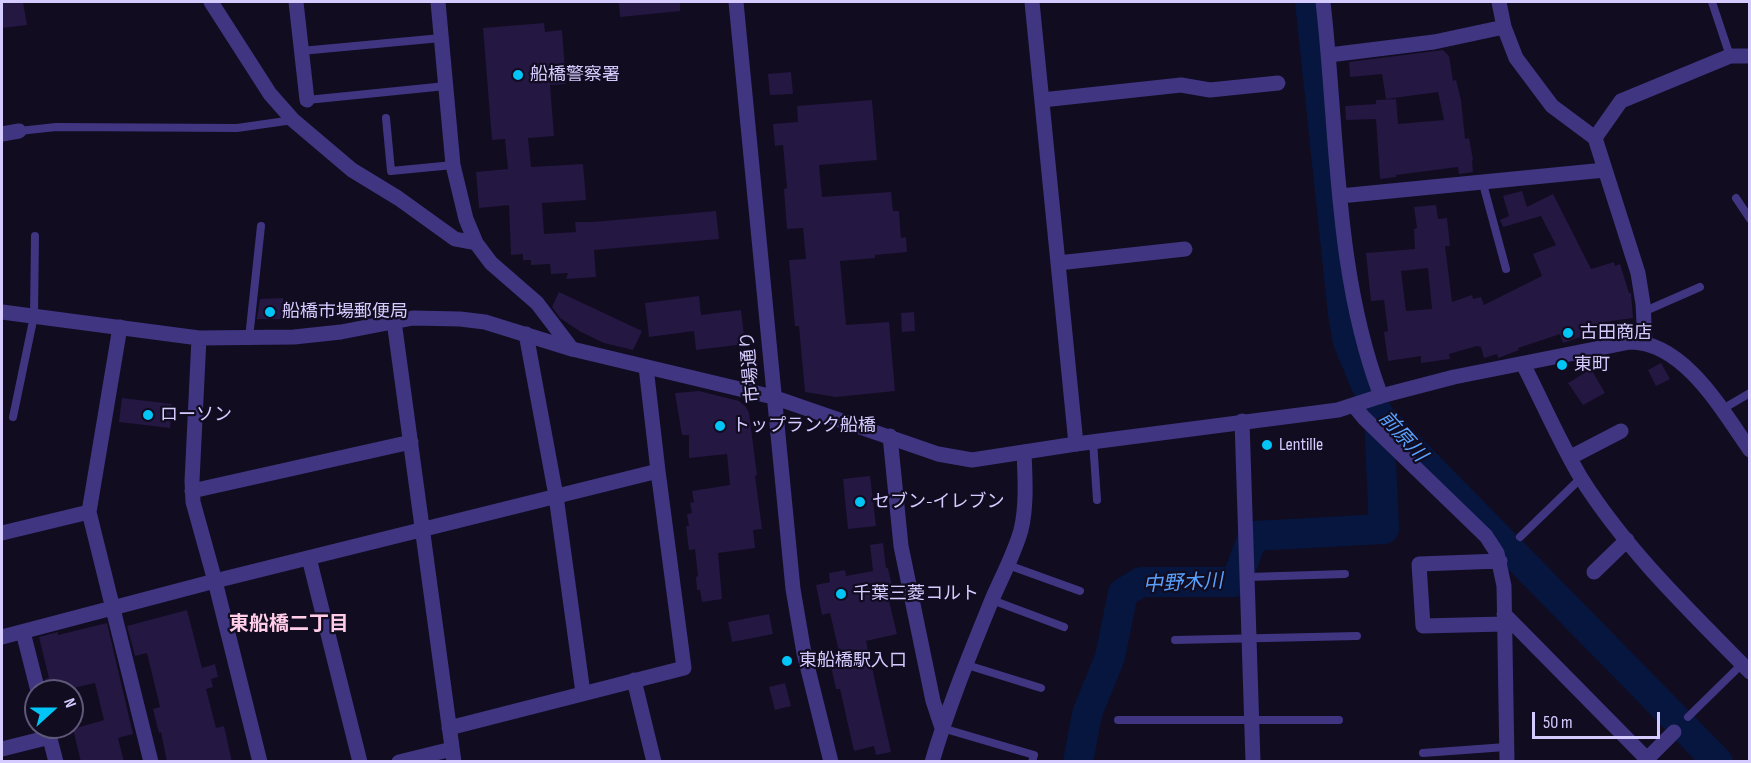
<!DOCTYPE html>
<html>
<head>
<meta charset="utf-8">
<style>
	body { margin:0 }
	#map { position:relative; width:1751px; height:763px; overflow:hidden; background:#110c20; font-family:"Sofia Sans Condensed",sans-serif }
	canvas { display:block }
	.frame { position:absolute; inset:0; border:3px solid #d6cbff; pointer-events:none }
	.north { position:absolute; left:24px; top:679px; width:60px; height:60px; box-sizing:border-box; background:#110c20; border:2px solid #605879; border-radius:50%; rotate:69deg; font-size:16px; font-weight:700; line-height:24px; text-align:center; color:#d6cbff }
	.north::after { content:''; display:block; margin:auto; width:21px; height:27px; background:#00c5f6; clip-path:polygon(50% 0,100% 100%,50% 72%,0 100%) }
	.scale { position:absolute; left:1532px; top:712px; width:128px; height:27px; box-sizing:border-box; border:3px solid #d6cbff; border-top:0; padding-left:8px; font-size:18px; line-height:21px; white-space:nowrap; color:#d6cbff; -webkit-text-stroke:4px #110c20; paint-order:stroke }
</style>
</head>
<body>
<div id="map">
<canvas width="1751" height="763"></canvas>
<div class="frame"></div>
<div class="north">N</div>
<div class="scale">50 m</div>
</div>
<script>
const c = document.querySelector('canvas').getContext('2d');
c.lineJoin = 'round';
function trace(path, color, width, dash) { c.strokeStyle = color; c.lineWidth = width; c.lineCap = dash ? 'butt' : 'round'; c.setLineDash(dash || []); c.stroke(path); }
function paint(path, color) { c.fillStyle = color; c.fill(path, 'evenodd'); }
function drawText(font, color, halo, rows, align = 'center') {
  c.font = font + ' "Sofia Sans Condensed","Noto Sans JP",sans-serif'; c.lineWidth = 4.5; c.setLineDash([]); c.textBaseline = 'middle'; c.strokeStyle = halo; c.fillStyle = color; for (const [text, x, y, turn = 0] of rows) {
    c.save(); c.translate(x, y); c.rotate((+turn || 0) * Math.PI / 180); c.textAlign = isNaN(turn) ? turn : align; if (halo) c.strokeText(text, 0, 0); c.fillText(text, 0, 0); c.restore();
  }
}
const river = new Path2D(`
	M 1310,2 L 1343,314 L 1348,342 L 1379,416 L 1718,762
	M 1078,762 L 1087,714 L 1110,657 L 1123,593 L 1141,582 L 1236,582 L 1253,536 L 1384,529 L 1379,416`);
const building = new Path2D(`
	M 2,2 L 23,2 L 27,25 L 2,28 Z
	M 619,2 L 680,2 L 680,11 L 620,17 Z
	M 544,23 L 545,32 L 562,30 L 566,84 L 550,85 L 554,136 L 528,138 L 531,167 L 583,164 L 586,200 L 542,203 L 544,234 L 576,232 L 575,222 L 593,222 L 716,211 L 719,239 L 594,250 L 596,277 L 566,279 L 568,273 L 551,274 L 550,264 L 531,265 L 531,260 L 523,260 L 523,254 L 511,255 L 509,205 L 479,208 L 476,172 L 508,169 L 505,139 L 492,140 L 483,28 Z
	M 1443,50 L 1449,56 L 1453,81 L 1456,80 L 1461,100 L 1465,139 L 1469,138 L 1473,160 L 1472,161 L 1473,172 L 1459,174 L 1458,167 L 1396,175 L 1396,177 L 1380,179 L 1376,119 L 1346,120 L 1345,106 L 1376,104 L 1376,100 L 1396,99 L 1398,124 L 1444,120 L 1438,92 L 1386,99 L 1382,74 L 1350,77 L 1349,62 Z
	M 791,72 L 793,94 L 770,95 L 768,74 Z
	M 872,100 L 877,160 L 819,165 L 822,197 L 891,192 L 893,211 L 899,211 L 901,238 L 906,237 L 907,252 L 875,255 L 875,258 L 840,261 L 846,325 L 889,322 L 895,391 L 836,397 L 805,392 L 799,326 L 795,326 L 789,260 L 806,259 L 803,228 L 787,229 L 784,189 L 787,188 L 783,145 L 775,146 L 773,124 L 798,122 L 797,106 Z
	M 1522,191 L 1527,207 L 1553,194 L 1591,269 L 1614,262 L 1615,266 L 1620,264 L 1629,293 L 1631,293 L 1633,318 L 1604,322 L 1608,335 L 1597,339 L 1591,340 L 1589,334 L 1563,343 L 1560,334 L 1518,348 L 1519,350 L 1498,358 L 1497,354 L 1484,358 L 1481,347 L 1477,346 L 1449,354 L 1450,359 L 1421,363 L 1421,356 L 1388,361 L 1384,332 L 1388,331 L 1384,300 L 1371,301 L 1366,253 L 1415,249 L 1414,229 L 1417,228 L 1414,207 L 1436,205 L 1438,219 L 1447,218 L 1450,246 L 1445,246 L 1452,302 L 1472,295 L 1473,299 L 1481,297 L 1484,305 L 1542,276 L 1533,254 L 1556,245 L 1541,216 L 1503,227 L 1500,220 L 1509,216 L 1503,196 ZM 1428,268 L 1432,309 L 1406,311 L 1401,271 Z
	M 559,292 L 642,331 L 633,350 L 604,343 L 581,332 L 560,318 L 552,307 Z
	M 699,296 L 701,315 L 741,310 L 745,344 L 696,350 L 694,331 L 649,337 L 645,303 Z
	M 283,298 L 283,319 L 257,319 L 260,299 Z
	M 914,312 L 915,331 L 902,332 L 901,313 Z
	M 1661,363 L 1670,379 L 1656,386 L 1648,370 Z
	M 1591,369 L 1605,393 L 1583,405 L 1568,383 Z
	M 699,391 L 739,401 L 746,407 L 749,413 L 757,475 L 755,476 L 762,529 L 753,530 L 755,548 L 718,553 L 722,599 L 702,602 L 700,590 L 697,590 L 696,577 L 698,576 L 695,549 L 689,550 L 686,526 L 689,526 L 687,514 L 692,513 L 690,503 L 694,502 L 692,491 L 730,485 L 727,454 L 689,458 L 689,435 L 682,435 L 675,393 Z
	M 122,398 L 172,404 L 170,428 L 119,422 Z
	M 870,476 L 876,526 L 848,529 L 843,479 Z
	M 883,543 L 886,568 L 888,568 L 895,600 L 889,601 L 897,634 L 866,641 L 891,752 L 876,755 L 874,746 L 854,751 L 840,689 L 836,689 L 830,662 L 841,660 L 830,613 L 822,615 L 816,585 L 830,582 L 829,573 L 845,570 L 846,576 L 873,571 L 870,545 Z
	M 187,610 L 202,668 L 215,664 L 218,677 L 211,679 L 213,687 L 206,689 L 216,728 L 224,726 L 232,762 L 167,762 L 161,732 L 159,733 L 153,709 L 160,707 L 147,653 L 135,656 L 127,626 Z
	M 769,614 L 773,634 L 732,642 L 728,622 Z
	M 107,623 L 133,734 L 118,738 L 124,762 L 81,762 L 73,729 L 104,720 L 95,683 L 60,691 L 48,691 L 45,679 L 49,678 L 39,637 L 58,632 L 58,635 Z
	M 785,683 L 791,706 L 775,710 L 769,687 Z`);
const service = new Path2D(`
	M 1712,2 L 1730,56
	M 301,51 L 441,38
	M 307,100 L 446,86
	M 386,118 L 391,171 L 453,165
	M 19,131 L 56,127 L 237,128 L 293,120
	M 1483,184 L 1506,269
	M 1736,198 L 1750,219
	M 1643,312 L 1700,287
	M 249,338 L 261,226
	M 1721,410 L 1750,393
	M 13,417 L 34,316 L 35,236
	M 1093,441 L 1097,500
	M 1520,537 L 1581,478
	M 1008,565 L 1080,591
	M 1248,577 L 1345,574
	M 992,600 L 1064,627
	M 1175,640 L 1357,636
	M 967,665 L 1041,688
	M 1688,717 L 1742,664
	M 1118,720 L 1339,720
	M 942,728 L 1034,755 L 1032,762
	M 1423,753 L 1506,747`);
const minor = new Path2D(`
	M 211,2 L 270,94 L 293,120 L 352,170 L 398,198 L 455,239 L 476,243
	M 296,2 L 307,100
	M 438,2 L 453,165 L 466,219 L 476,243 L 491,263 L 537,303 L 572,349
	M 1032,2 L 1076,444
	M 1323,2 C 1338,131 1334,273 1381,396
	M 1499,2 L 1504,27 L 1516,58 L 1552,106 L 1595,138 L 1638,273 L 1643,304 L 1645,342
	M 1329,55 L 1434,42 L 1504,27
	M 1042,100 L 1181,85 L 1210,90 L 1278,83
	M 2,134 L 19,131
	M 1595,138 L 1621,101 L 1730,56 L 1750,56
	M 1340,196 L 1605,170
	M 1058,263 L 1185,249
	M 394,321 L 454,762
	M 120,327 L 89,512 L 151,762
	M 526,334 L 556,496 L 583,693
	M 1523,364 C 1542,401 1560,443 1581,478 C 1627,551 1690,611 1750,672
	M 1354,406 L 1364,418 L 1486,536 L 1497,553 L 1504,586 L 1507,762
	M 1242,421 L 1253,762
	M 890,436 L 901,546 L 933,701 L 942,728
	M 1571,457 L 1621,431
	M 192,491 L 411,442
	M 2,533 L 89,512
	M 309,558 L 360,762
	M 1500,561 L 1419,564 L 1423,626 L 1504,624
	M 1594,572 L 1627,540
	M 1504,614 L 1647,759
	M 23,632 L 38,691
	M 2,637 L 215,581 L 658,471
	M 634,680 L 654,762
	M 47,727 L 56,762
	M 449,728 L 684,668 L 658,471 L 646,367
	M 2,749 L 50,737
	M 399,762 L 452,749
	M 932,762 C 948,707 970,654 991,602 C 1001,578 1014,555 1021,530 C 1027,505 1025,477 1024,452
	M 1644,762 L 1674,732`);
const tertiary = new Path2D(`
	M 736,2 L 793,589 L 804,653 L 831,762
	M 2,312 L 199,338 L 294,337 L 341,332 L 413,318 L 460,319 L 485,322 L 572,349 L 773,397 L 938,454 L 972,460 L 1076,444 L 1338,410 L 1381,396 L 1454,377 L 1630,342 C 1684,342 1722,410 1750,450
	M 199,338 L 192,481 L 193,502 L 215,581 L 260,762`);
const markers = [
	[518,75,6,"#00c5f6"],
	[270,312,6,"#00c5f6"],
	[1568,333,6,"#00c5f6"],
	[1562,365,6,"#00c5f6"],
	[148,415,6,"#00c5f6"],
	[720,426,6,"#00c5f6"],
	[1267,445,6,"#00c5f6"],
	[860,502,6,"#00c5f6"],
	[841,594,6,"#00c5f6"],
	[787,661,6,"#00c5f6"]
];
const poiNames = [
	["船橋警察署",530,75],
	["船橋市場郵便局",282,312],
	["古田商店",1580,333],
	["東町",1574,365],
	["ローソン",160,415],
	["トップランク船橋",732,426],
	["Lentille",1279,445],
	["セブン-イレブン",872,502],
	["千葉三菱コルト",853,594],
	["東船橋駅入口",799,661]
];
const streetNames = [
	["市場通り",751,367,-95]
];
const waterNames = [
	["前原川",1402,437,48],
	["中野木川",1183,584,-3]
];
const neighbourhoodNames = [
	["東船橋二丁目",289,625]
];
trace(river, '#07163e', 30);
paint(building, '#241742');
trace(service, '#3f3581', 8);
trace(minor, '#3f3581', 15);
trace(tertiary, '#3f3581', 15);
for (const [x, y, r, color] of markers) { const dot = new Path2D(); dot.arc(x, y, r, 0, 2 * Math.PI); c.fillStyle = color; c.fill(dot); trace(dot, '#110c20', 2); }
drawText('18px', '#d6cbff', '#110c20', poiNames, 'left');
drawText('18px', '#d6cbff', '#110c20', streetNames);
drawText('italic 20px', '#59a2ff', '#110c20', waterNames);
drawText('bold 20px', '#ffcde8', '#110c20', neighbourhoodNames);
</script>
</body>
</html>
